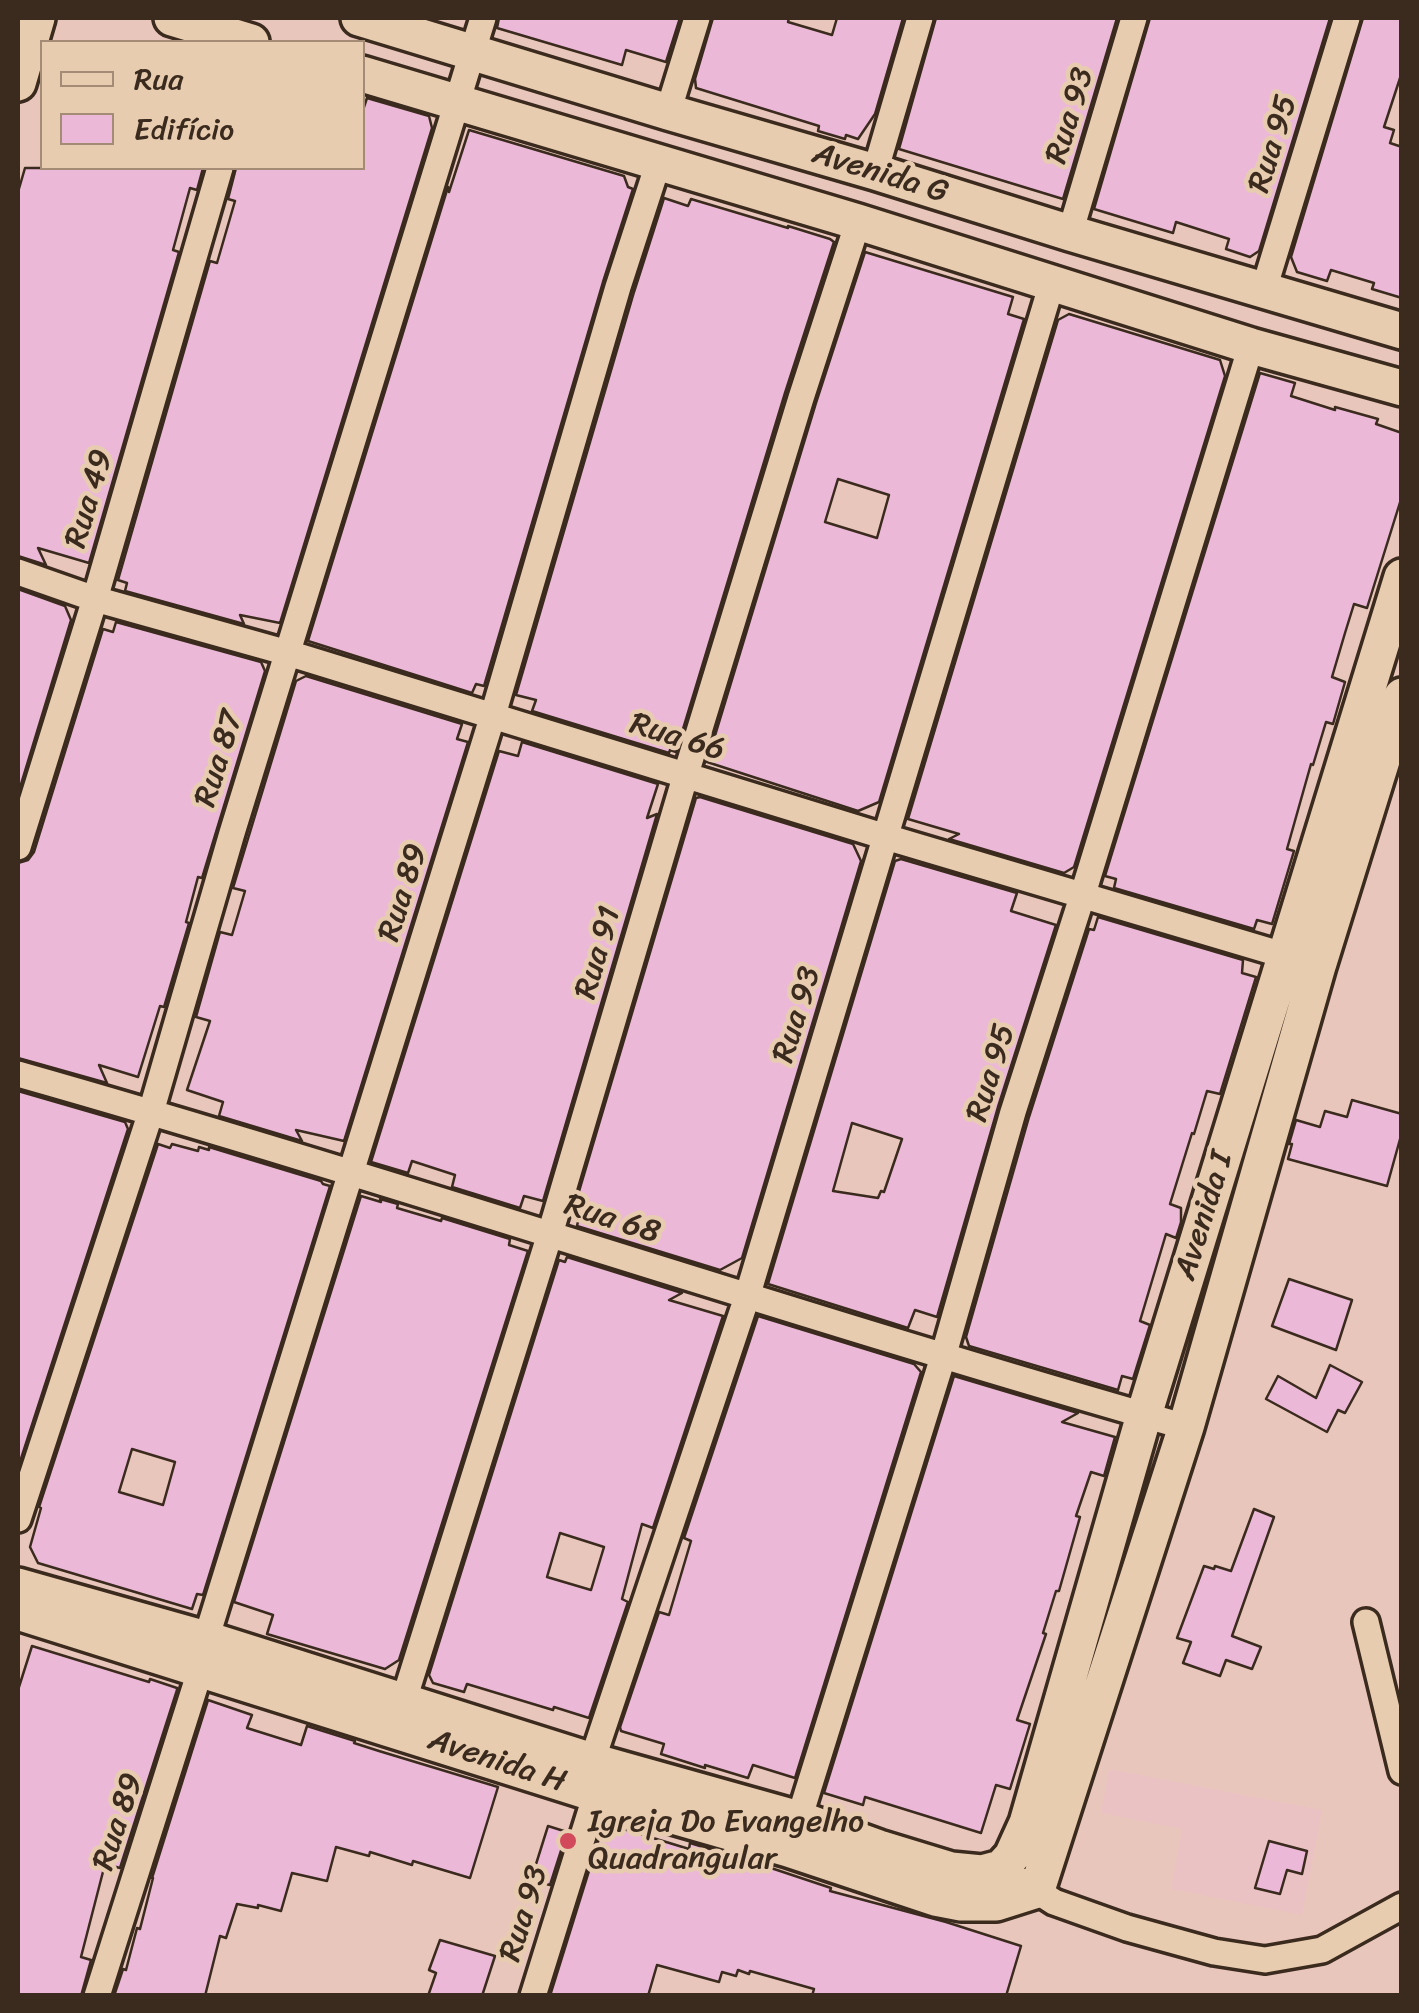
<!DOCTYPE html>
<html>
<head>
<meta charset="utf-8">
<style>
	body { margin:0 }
	#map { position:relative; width:1419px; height:2013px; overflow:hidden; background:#e9c6bb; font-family:Sriracha,sans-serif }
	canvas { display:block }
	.frame { position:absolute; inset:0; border:20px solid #3b2a1e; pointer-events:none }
	.legend { position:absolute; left:40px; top:40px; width:325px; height:130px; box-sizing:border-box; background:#e8ccaf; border:2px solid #a38b75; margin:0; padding:12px 18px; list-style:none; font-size:30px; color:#3b2a1e }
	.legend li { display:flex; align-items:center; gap:20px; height:50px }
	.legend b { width:50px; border:2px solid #a38b75 }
</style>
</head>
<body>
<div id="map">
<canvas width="1419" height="2013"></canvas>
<div class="frame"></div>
<ul class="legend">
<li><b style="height:12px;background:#e8ccaf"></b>Rua</li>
<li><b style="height:28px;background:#ebb9d7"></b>Edifício</li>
</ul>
</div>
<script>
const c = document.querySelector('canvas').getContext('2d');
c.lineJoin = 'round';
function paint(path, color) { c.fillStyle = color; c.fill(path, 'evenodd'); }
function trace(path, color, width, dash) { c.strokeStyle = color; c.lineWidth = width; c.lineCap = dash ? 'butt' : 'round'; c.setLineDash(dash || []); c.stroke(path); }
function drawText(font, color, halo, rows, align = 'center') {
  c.font = font + ' Sriracha,sans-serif'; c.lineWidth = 9; c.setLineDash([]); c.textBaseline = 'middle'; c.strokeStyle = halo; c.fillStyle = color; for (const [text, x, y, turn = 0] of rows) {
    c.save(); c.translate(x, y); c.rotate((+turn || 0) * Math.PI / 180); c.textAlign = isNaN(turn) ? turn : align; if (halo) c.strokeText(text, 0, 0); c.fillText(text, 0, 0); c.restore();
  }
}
const built = new Path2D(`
	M 1109,1769 L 1322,1810 L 1302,1915 L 1171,1889 L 1182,1829 L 1101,1813 Z`);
const building = new Path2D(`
	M 499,18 L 680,18 L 666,62 L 626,50 L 622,65 L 497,28 Z
	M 713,18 L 789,18 L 788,22 L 832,35 L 837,18 L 903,18 L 875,114 L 858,139 L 846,135 L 845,139 L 818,131 L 819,126 L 696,88 L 695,79 Z
	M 936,18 L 1117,18 L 1063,199 L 899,149 Z
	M 1150,18 L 1330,18 L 1259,251 L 1250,257 L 1226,249 L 1229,239 L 1176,222 L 1173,233 L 1094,209 Z
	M 1363,18 L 1402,18 L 1402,72 L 1384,127 L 1394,130 L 1390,143 L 1402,147 L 1402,298 L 1372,289 L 1374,283 L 1331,270 L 1327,281 L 1297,272 L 1291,257 Z
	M 367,98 L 429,116 L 432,128 L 280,623 L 240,615 L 244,624 L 125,591 L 127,583 L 118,580 L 210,261 L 217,263 L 235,201 L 228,199 L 236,168 L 362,168 L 362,113 Z
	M 469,130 L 624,176 L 628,187 L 633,189 L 603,282 L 484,686 L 476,684 L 472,693 L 308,641 L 448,187 L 449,192 Z
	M 25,168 L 203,168 L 197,190 L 190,188 L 173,250 L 179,252 L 89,563 L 38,548 L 46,565 L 18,556 L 18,192 Z
	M 664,198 L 688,206 L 691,199 L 788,228 L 788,226 L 830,239 L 834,242 L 785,393 L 676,752 L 670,750 L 669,753 L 532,711 L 536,700 L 516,695 L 634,292 Z
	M 865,252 L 1013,297 L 1008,314 L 1024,319 L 879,802 L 858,811 L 707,762 L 816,403 ZM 838,479 L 889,495 L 877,538 L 825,522 Z
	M 1069,314 L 1220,360 L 1225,376 L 1074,867 L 1064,873 L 949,839 L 959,834 L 908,819 L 1058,320 Z
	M 1260,373 L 1295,383 L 1291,396 L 1335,410 L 1335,407 L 1378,419 L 1376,424 L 1402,433 L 1402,496 L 1367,608 L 1354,604 L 1345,633 L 1332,677 L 1345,682 L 1333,724 L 1326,722 L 1313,765 L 1311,764 L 1287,849 L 1294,851 L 1272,924 L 1257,920 L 1254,929 L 1114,888 L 1116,879 L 1105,876 Z
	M 18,589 L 65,606 L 71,620 L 18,794 Z
	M 116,622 L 261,662 L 265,671 L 202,878 L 198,877 L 186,922 L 189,923 L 164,1007 L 160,1006 L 138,1077 L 99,1065 L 107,1083 L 18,1058 L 18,863 L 28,860 L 34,852 L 103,629 L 113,632 Z
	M 306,676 L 462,724 L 457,739 L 468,742 L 344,1141 L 296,1130 L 302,1141 L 219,1116 L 223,1102 L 187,1090 L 210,1021 L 196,1017 L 220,932 L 232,935 L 245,891 L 233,888 L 296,681 Z
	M 522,742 L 658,784 L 647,818 L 657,814 L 543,1201 L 524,1196 L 520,1208 L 452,1187 L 455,1175 L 412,1161 L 408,1173 L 371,1162 L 499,751 L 518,756 Z
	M 700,797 L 853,844 L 861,861 L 742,1258 L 720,1270 L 577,1226 L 579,1217 L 572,1215 L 696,798 Z
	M 901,859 L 1017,893 L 1011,911 L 1056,925 L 998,1107 L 937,1317 L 915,1310 L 908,1328 L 768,1284 L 895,861 ZM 852,1123 L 902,1139 L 884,1192 L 881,1191 L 878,1198 L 833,1191 Z
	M 1098,917 L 1243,960 L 1242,973 L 1256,977 L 1220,1094 L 1207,1091 L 1194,1134 L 1192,1133 L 1170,1204 L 1181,1208 L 1181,1222 L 1176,1238 L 1166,1234 L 1140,1321 L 1150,1325 L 1133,1379 L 1122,1376 L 1118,1390 L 969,1346 L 966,1337 L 1029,1117 L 1089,929 L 1094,930 Z
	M 18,1091 L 125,1122 L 128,1129 L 18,1468 Z
	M 1352,1100 L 1402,1114 L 1402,1132 L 1387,1186 L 1288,1159 L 1292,1144 L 1289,1144 L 1296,1120 L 1320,1127 L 1325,1111 L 1347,1117 Z
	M 158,1144 L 170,1148 L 172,1144 L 198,1151 L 199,1147 L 209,1150 L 209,1147 L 321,1181 L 323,1184 L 330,1186 L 203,1595 L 197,1594 L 192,1609 L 38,1563 L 30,1547 L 41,1508 L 39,1507 ZM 132,1449 L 175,1462 L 163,1505 L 119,1492 Z
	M 361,1196 L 381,1202 L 380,1199 L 398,1204 L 397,1208 L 441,1221 L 442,1218 L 510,1239 L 509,1245 L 528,1251 L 399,1660 L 385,1669 L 267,1634 L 273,1615 L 234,1602 Z
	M 567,1257 L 682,1293 L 669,1300 L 723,1316 L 653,1528 L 642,1524 L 622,1599 L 628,1602 L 589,1718 L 554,1707 L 553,1710 L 467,1684 L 464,1692 L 433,1683 L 429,1675 L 559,1260 L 565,1262 ZM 560,1533 L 604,1547 L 591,1590 L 547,1577 Z
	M 1289,1279 L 1352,1300 L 1336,1350 L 1272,1326 Z
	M 758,1316 L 914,1364 L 921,1372 L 795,1778 L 753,1765 L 748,1778 L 705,1765 L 705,1768 L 661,1754 L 664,1744 L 621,1731 L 620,1727 L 659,1612 L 669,1615 L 691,1541 L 684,1538 Z
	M 1330,1365 L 1362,1382 L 1345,1413 L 1338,1410 L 1327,1432 L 1266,1399 L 1278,1376 L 1316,1398 Z
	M 954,1376 L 1078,1413 L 1062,1422 L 1115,1437 L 1104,1476 L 1091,1472 L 1076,1516 L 1080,1517 L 1059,1591 L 1056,1591 L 1043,1633 L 1046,1634 L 1017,1720 L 1030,1724 L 1010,1789 L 996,1785 L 981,1833 L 865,1797 L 863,1805 L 824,1793 Z
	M 1254,1509 L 1274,1517 L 1232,1636 L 1261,1647 L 1252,1669 L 1226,1660 L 1220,1676 L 1183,1663 L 1191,1642 L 1177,1638 L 1204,1566 L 1214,1569 L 1215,1566 L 1231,1571 Z
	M 32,1646 L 149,1682 L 150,1679 L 177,1688 L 177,1690 L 120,1868 L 105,1864 L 81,1957 L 91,1960 L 81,1996 L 18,1996 L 18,1690 Z
	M 208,1700 L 252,1715 L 247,1728 L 301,1745 L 307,1726 L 355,1741 L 354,1743 L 379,1751 L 498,1787 L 470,1878 L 413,1861 L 412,1865 L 370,1852 L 369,1856 L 336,1847 L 327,1881 L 292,1873 L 281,1911 L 258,1905 L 258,1908 L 237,1904 L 226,1938 L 220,1936 L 205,1996 L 114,1996 L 123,1969 L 126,1970 L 137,1928 L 140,1929 L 153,1878 L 152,1878 Z
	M 604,1823 L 689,1849 L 690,1843 L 753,1862 L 831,1888 L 830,1891 L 946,1922 L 1021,1946 L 1006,1996 L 812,1996 L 814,1989 L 750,1971 L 749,1974 L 738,1970 L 736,1976 L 722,1972 L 719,1982 L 657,1965 L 648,1996 L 550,1996 Z
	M 548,1826 L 567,1832 L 550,1885 L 531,1880 Z
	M 1269,1841 L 1307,1851 L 1302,1874 L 1287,1870 L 1280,1894 L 1255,1888 Z
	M 440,1940 L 495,1956 L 482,1996 L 428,1996 L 436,1973 L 429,1970 Z`);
const street = new Path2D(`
	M 668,112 L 697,18
	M 875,172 L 920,18
	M 1070,233 L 1134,18
	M 1264,289 L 1347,18
	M 18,572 L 95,599 L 288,653 L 886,837 L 1300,960
	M 18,847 L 95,599 L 220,168
	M 18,1074 C 409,1185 794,1316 1186,1427
	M 18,1519 L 151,1112 L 232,833 L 483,18
	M 1366,1622 L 1402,1771
	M 206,1639 L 493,715 L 618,287 L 658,164
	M 403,1703 L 550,1234 L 686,774 L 801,398 L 858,222
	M 592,1761 L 747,1297 L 1052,283
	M 799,1819 L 943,1357 L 1013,1112 L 1082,897 L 1251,346
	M 1022,1881 L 1054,1902 L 1127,1928 L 1214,1952 L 1265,1960 L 1322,1950 L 1402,1906
	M 97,1996 L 201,1668
	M 533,1996 L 596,1794`);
const secondary = new Path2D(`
	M 172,18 L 251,42
	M 359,18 L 668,112 L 875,172 L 1070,233 L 1402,331
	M 362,74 L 858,222 L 1251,346 L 1402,388
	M 18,83 L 37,18
	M 18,1586 L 206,1639 L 592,1761 L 799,1819 L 879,1848 L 951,1870 L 982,1873 L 1001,1868 L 1012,1856 L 1027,1823 L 1144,1415 L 1402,577
	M 18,1612 L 596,1794 L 788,1849 L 935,1898 L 961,1903 L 996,1903 L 1037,1890 L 1186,1427 L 1318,966 L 1402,696`);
const markers = [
	[568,1841,10,"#d1495b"]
];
const streetNames = [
	["Rua 93",1071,116,-73],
	["Rua 95",1274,144,-73],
	["Avenida G",880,174,17],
	["Rua 49",90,499,-74],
	["Rua 66",677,738,17],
	["Rua 87",220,759,-73],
	["Rua 89",404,893,-73],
	["Rua 91",599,953,-74],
	["Rua 93",798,1015,-73],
	["Rua 95",992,1073,-73],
	["Avenida I",1205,1216,-73],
	["Rua 68",612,1220,18],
	["Avenida H",497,1762,18],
	["Rua 89",119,1822,-72],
	["Rua 93",525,1914,-73]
];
const poiNames = [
	["Igreja Do Evangelho",588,1823],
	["Quadrangular",588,1860]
];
paint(built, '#eac2c3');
paint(building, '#ebb9d7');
trace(building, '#3b2a1e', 2.5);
trace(street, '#3b2a1e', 32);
trace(secondary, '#3b2a1e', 42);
trace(street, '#e8ccaf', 25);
trace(secondary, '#e8ccaf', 35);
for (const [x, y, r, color] of markers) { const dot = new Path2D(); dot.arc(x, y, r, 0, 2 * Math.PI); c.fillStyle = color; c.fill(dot); trace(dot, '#e8ccaf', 4); }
drawText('32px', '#3b2a1e', '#e8ccaf', streetNames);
drawText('32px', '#3b2a1e', '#e8ccaf', poiNames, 'left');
</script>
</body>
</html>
